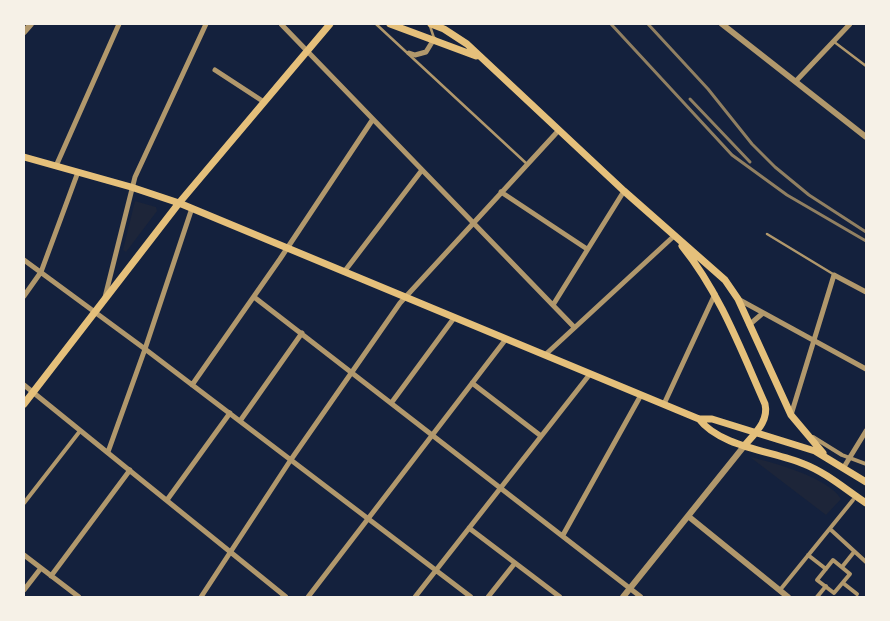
<!DOCTYPE html>
<html>
<head>
<meta charset="utf-8">
<style>
	body { margin:0 }
	#map { position:relative; width:890px; height:621px; overflow:hidden; background:#14213d; font-family:Rubik,sans-serif }
	canvas { display:block }
	.frame { position:absolute; inset:0; border:25px solid #f6f1e7; pointer-events:none }
</style>
</head>
<body>
<div id="map">
<canvas width="890" height="621"></canvas>
<div class="frame"></div>
</div>
<script>
const c = document.querySelector('canvas').getContext('2d');
c.lineJoin = 'round';
function paint(path, color) { c.fillStyle = color; c.fill(path, 'evenodd'); }
function trace(path, color, width, dash) { c.strokeStyle = color; c.lineWidth = width; c.lineCap = dash ? 'butt' : 'round'; c.setLineDash(dash || []); c.stroke(path); }
const green = new Path2D(`
	M 135,201 L 156,207 L 157,211 L 126,252 L 123,250 Z
	M 750,457 C 773,462 829,478 841,499 L 826,515 Z`);
const service = new Path2D(`
	M 376,24 L 527,164
	M 430,26 L 434,38
	M 833,41 L 866,66
	M 767,234 L 833,274`);
const pedestrian = new Path2D(`
	M 813,437 L 842,455 L 866,464
	M 24,503 L 80,431
	M 830,529 L 866,562
	M 808,555 L 826,569
	M 833,560 L 850,574 L 834,593 L 817,580 Z
	M 842,567 L 854,552
	M 843,583 L 857,594
	M 780,590 L 853,500
	M 817,597 L 826,586`);
const minor = new Path2D(`
	M 281,24 L 574,327
	M 409,53 L 415,55 L 426,52 L 434,39
	M 215,70 L 264,102
	M 796,81 L 850,24
	M 56,166 L 119,24
	M 501,192 L 587,249
	M 24,260 L 145,349 L 471,597
	M 344,272 L 422,170
	M 24,296 L 41,272 L 78,172
	M 105,297 L 135,177 L 206,24
	M 254,297 L 641,597
	M 738,299 L 866,369
	M 553,305 L 624,191
	M 749,325 L 763,313
	M 545,355 L 674,236
	M 472,383 L 541,436
	M 24,385 L 286,597
	M 192,385 L 280,259 L 373,119
	M 392,402 L 454,318
	M 664,404 L 715,294
	M 791,415 L 834,275 L 866,292
	M 240,421 L 302,333
	M 108,452 L 145,349 L 192,208
	M 844,467 L 866,431
	M 167,500 L 230,413
	M 469,528 L 560,597
	M 563,535 L 641,395
	M 24,555 L 79,597
	M 51,576 L 130,470
	M 24,590 L 41,568
	M 201,597 L 290,461 L 400,303 L 559,130
	M 308,597 L 506,339
	M 415,597 L 590,374
	M 488,597 L 515,563`);
const tertiary = new Path2D(`
	M 722,24 L 866,137
	M 24,32 L 31,24
	M 688,516 L 788,597
	M 623,597 L 745,445`);
const secondary = new Path2D(`
	M 390,24 L 476,56
	M 431,24 L 444,29 L 467,44 L 624,191 L 725,280 L 738,299 L 791,415 L 823,453
	M 24,157 L 131,187 L 179,203 L 699,419 L 712,419 L 815,451 L 866,482
	M 682,246 C 720,293 741,350 765,404 C 769,421 755,433 745,445
	M 24,404 L 179,203 L 330,24
	M 699,419 C 720,447 773,451 804,464 C 827,473 846,490 866,503`);
const rail = new Path2D(`
	M 611,24 L 732,155 L 787,195 L 866,241
	M 648,24 L 708,89 L 752,144 L 775,167 L 809,195 L 866,232
	M 690,99 L 750,162`);
paint(green, '#1d2539');
trace(service, '#b1986c', 2.5);
trace(pedestrian, '#b1986c', 4);
trace(minor, '#b1986c', 5);
trace(tertiary, '#b1986c', 6);
trace(secondary, '#e5c07b', 7);
trace(rail, '#918062', 3);
</script>
</body>
</html>
